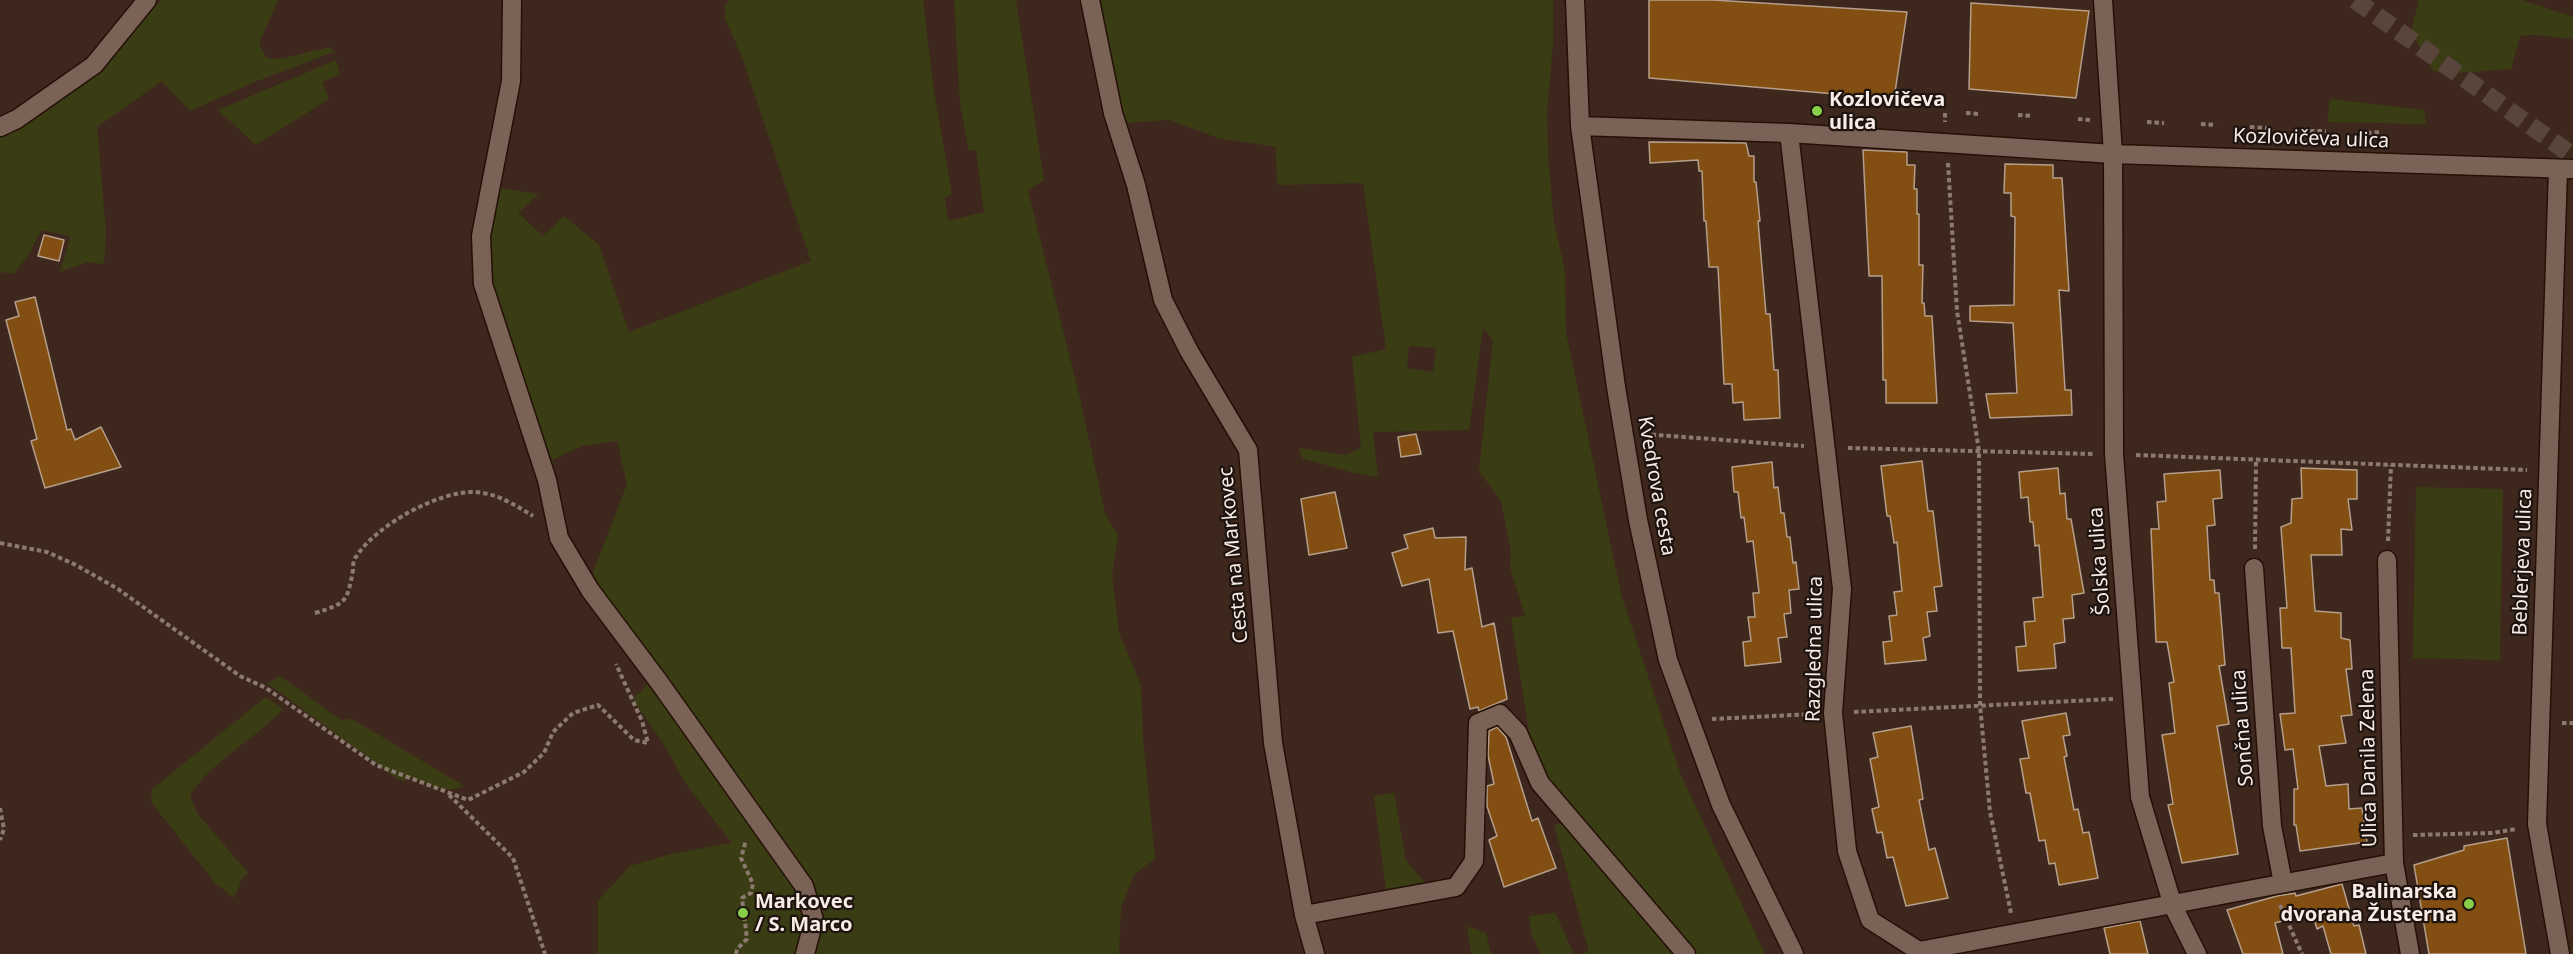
<!DOCTYPE html>
<html>
<head>
<meta charset="utf-8">
<style>
	body { margin:0 }
	canvas { display:block; background:#3e281e }
</style>
</head>
<body>
<canvas width="2573" height="954"></canvas>
<script>
const c = document.querySelector('canvas').getContext('2d');
c.lineJoin = 'round';
function paint(path, color) { c.fillStyle = color; c.fill(path, 'evenodd'); }
function trace(path, color, width, dash) { c.strokeStyle = color; c.lineWidth = width; c.lineCap = dash ? 'butt' : 'round'; c.setLineDash(dash || []); c.stroke(path); }
function drawText(font, color, halo, rows, align = 'center') {
  c.font = font + ' "Noto Sans",sans-serif'; c.lineWidth = 4.5; c.setLineDash([]); c.textBaseline = 'middle'; c.strokeStyle = halo; c.fillStyle = color; for (const [text, x, y, turn = 0] of rows) {
    c.save(); c.translate(x, y); c.rotate((+turn || 0) * Math.PI / 180); c.textAlign = isNaN(turn) ? turn : align; if (halo) c.strokeText(text, 0, 0); c.fillText(text, 0, 0); c.restore();
  }
}
const green = new Path2D(`
	M 162,0 L 278,0 L 259,44 L 267,58 L 280,59 L 331,47 L 334,52 L 252,83 L 190,111 L 162,81 L 97,127 L 106,232 L 104,264 L 87,262 L 60,272 L 71,236 L 41,230 L 29,254 L 14,274 L 0,272 L 0,134 Z
	M 729,0 L 923,0 L 934,92 L 952,194 L 945,197 L 948,221 L 984,212 L 976,150 L 969,151 L 960,104 L 954,0 L 1016,0 L 1044,180 L 1028,191 L 1079,394 L 1105,513 L 1118,536 L 1112,575 L 1119,633 L 1141,685 L 1143,739 L 1155,859 L 1134,874 L 1121,908 L 1119,954 L 814,954 L 820,924 L 591,578 L 627,484 L 617,441 L 582,446 L 550,461 L 537,433 L 491,279 L 488,233 L 500,188 L 539,194 L 518,213 L 543,236 L 564,216 L 599,245 L 629,332 L 811,261 L 743,60 L 725,18 L 725,5 Z
	M 1100,0 L 1553,0 L 1553,45 L 1547,111 L 1548,156 L 1554,222 L 1565,272 L 1566,333 L 1621,594 L 1680,773 L 1765,954 L 1694,954 L 1571,809 L 1533,756 L 1511,618 L 1525,616 L 1510,567 L 1511,552 L 1501,501 L 1479,471 L 1493,340 L 1483,328 L 1469,430 L 1373,432 L 1378,477 L 1350,472 L 1302,458 L 1299,448 L 1346,455 L 1361,448 L 1352,357 L 1386,349 L 1363,183 L 1277,185 L 1276,147 L 1218,138 L 1170,120 L 1123,123 ZM 1409,346 L 1436,348 L 1433,372 L 1407,368 Z
	M 2419,0 L 2522,0 L 2573,17 L 2573,39 C 2557,38 2535,33 2520,36 L 2511,69 L 2444,74 L 2433,71 L 2411,31 Z
	M 336,60 L 340,74 L 322,82 L 329,99 L 256,145 L 218,110 Z
	M 2330,99 L 2424,110 L 2426,124 L 2327,122 Z
	M 2416,487 L 2503,489 L 2500,660 L 2413,658 Z
	M 280,676 L 341,720 L 352,719 L 464,786 C 446,795 429,784 411,777 L 404,781 L 396,778 L 267,683 Z
	M 652,680 L 794,887 C 801,908 810,935 793,954 L 598,954 L 598,901 L 630,866 L 675,853 L 732,843 L 686,784 L 665,746 L 633,699 Z
	M 266,697 L 283,709 C 254,740 214,759 190,795 L 197,813 L 248,873 L 242,879 L 234,898 L 215,883 L 151,802 L 152,789 Z
	M 1394,793 L 1406,860 L 1425,883 L 1386,889 L 1374,796 Z
	M 1563,823 L 1678,954 L 1580,954 L 1589,951 L 1554,825 Z
	M 1555,913 L 1574,954 L 1541,954 L 1531,933 L 1529,916 Z
	M 1467,926 L 1486,933 L 1491,954 L 1471,954 Z`);
const building = new Path2D(`
	M 1649,0 L 1713,0 L 1907,12 L 1894,99 L 1649,78 Z
	M 1971,3 L 2089,11 L 2076,98 L 1969,89 Z
	M 1649,142 L 1746,143 L 1749,156 L 1754,156 L 1754,182 L 1756,182 L 1760,221 L 1758,221 L 1766,314 L 1770,314 L 1774,370 L 1778,370 L 1780,418 L 1744,420 L 1743,402 L 1733,403 L 1732,384 L 1724,384 L 1718,267 L 1709,267 L 1706,221 L 1704,221 L 1702,171 L 1699,171 L 1698,160 L 1650,163 Z
	M 1863,150 L 1907,152 L 1907,165 L 1915,165 L 1914,189 L 1917,189 L 1917,214 L 1919,214 L 1919,265 L 1923,265 L 1922,303 L 1924,303 L 1925,316 L 1932,316 L 1937,403 L 1886,403 L 1886,380 L 1883,380 L 1882,276 L 1869,276 Z
	M 2005,164 L 2053,165 L 2053,178 L 2062,178 L 2069,291 L 2059,290 L 2065,390 L 2071,390 L 2072,415 L 1990,418 L 1986,394 L 2017,393 L 2013,323 L 1970,321 L 1970,306 L 2014,305 L 2015,217 L 2011,216 L 2011,193 L 2004,193 Z
	M 44,235 L 64,240 L 59,261 L 38,256 Z
	M 35,297 L 67,430 L 71,429 L 75,440 L 101,427 L 121,467 L 45,488 L 31,441 L 37,439 L 6,320 L 19,316 L 15,302 Z
	M 1416,434 L 1421,454 L 1401,457 L 1398,437 Z
	M 1922,461 L 1928,511 L 1933,511 L 1942,586 L 1934,587 L 1937,611 L 1927,612 L 1930,636 L 1923,638 L 1926,660 L 1885,664 L 1883,642 L 1892,641 L 1889,616 L 1897,615 L 1894,592 L 1902,591 L 1897,542 L 1894,543 L 1890,516 L 1887,516 L 1881,466 Z
	M 1772,462 L 1774,488 L 1778,487 L 1781,513 L 1784,513 L 1787,537 L 1790,537 L 1793,563 L 1796,562 L 1799,589 L 1789,590 L 1791,613 L 1784,614 L 1787,637 L 1778,638 L 1781,662 L 1745,666 L 1743,642 L 1751,641 L 1748,617 L 1755,617 L 1753,593 L 1759,593 L 1753,541 L 1747,542 L 1744,517 L 1741,518 L 1738,492 L 1734,492 L 1732,467 Z
	M 2058,468 L 2060,494 L 2065,493 L 2067,519 L 2071,519 L 2084,593 L 2072,595 L 2074,618 L 2063,619 L 2065,642 L 2054,644 L 2056,668 L 2018,671 L 2016,647 L 2026,646 L 2024,622 L 2035,621 L 2033,598 L 2043,597 L 2039,545 L 2035,546 L 2033,522 L 2030,522 L 2028,497 L 2021,498 L 2019,472 Z
	M 2301,468 L 2357,470 L 2357,499 L 2348,499 L 2352,530 L 2341,529 L 2342,555 L 2311,555 L 2315,611 L 2341,613 L 2341,638 L 2350,640 L 2352,669 L 2346,669 L 2352,715 L 2341,716 L 2346,743 L 2319,746 L 2326,786 L 2348,784 L 2349,809 L 2362,808 L 2367,842 L 2300,851 L 2296,825 L 2294,825 L 2294,789 L 2298,789 L 2293,749 L 2285,750 L 2280,714 L 2295,713 L 2291,648 L 2282,648 L 2280,608 L 2287,608 L 2281,527 L 2291,523 L 2292,499 L 2302,498 Z
	M 2220,470 L 2222,498 L 2213,499 L 2215,525 L 2207,526 L 2210,580 L 2214,580 L 2215,593 L 2219,593 L 2225,665 L 2219,666 L 2229,724 L 2217,726 L 2238,854 L 2182,863 L 2168,805 L 2173,804 L 2162,735 L 2175,733 L 2169,683 L 2174,682 L 2167,642 L 2156,642 L 2151,529 L 2159,529 L 2157,502 L 2166,501 L 2164,474 Z
	M 1335,492 L 1347,548 L 1309,555 L 1301,499 Z
	M 1433,528 L 1435,538 L 1466,537 L 1465,570 L 1472,568 L 1482,627 L 1494,623 L 1507,699 L 1479,711 L 1478,707 L 1470,709 L 1453,631 L 1438,633 L 1429,579 L 1402,586 L 1392,553 L 1408,548 L 1404,535 Z
	M 2066,713 L 2070,735 L 2063,736 L 2067,756 L 2064,757 L 2074,810 L 2078,809 L 2083,833 L 2089,832 L 2098,878 L 2059,885 L 2055,863 L 2049,864 L 2045,840 L 2039,841 L 2030,793 L 2026,793 L 2020,759 L 2029,758 L 2022,721 Z
	M 1911,726 L 1923,799 L 1919,800 L 1929,850 L 1935,848 L 1948,898 L 1906,906 L 1893,857 L 1887,858 L 1882,832 L 1877,833 L 1872,809 L 1879,807 L 1870,759 L 1878,757 L 1873,733 Z
	M 1497,727 L 1506,737 L 1532,821 L 1538,818 L 1556,868 L 1504,887 L 1489,840 L 1497,836 L 1487,806 L 1487,786 L 1494,784 L 1488,755 L 1489,731 Z
	M 2507,838 L 2526,954 L 2429,954 L 2414,865 L 2464,850 L 2464,846 Z
	M 2342,884 L 2354,926 L 2359,925 L 2366,954 L 2331,954 L 2323,926 L 2317,929 L 2312,913 L 2275,923 L 2283,954 L 2243,954 L 2227,910 L 2277,896 L 2295,893 L 2296,896 Z
	M 2140,921 L 2148,954 L 2110,954 L 2104,928 Z`);
const highwayTunnel = new Path2D(`
	M 2355,0 L 2573,156`);
const path = new Path2D(`
	M 1945,113 L 1945,122
	M 1966,113 L 1979,114
	M 2018,115 L 2032,116
	M 2078,119 L 2090,120
	M 2147,122 L 2164,123
	M 2201,124 L 2216,125
	M 2250,127 L 2267,128
	M 2310,131 L 2326,131
	M 2367,133 L 2381,132
	M 1948,163 L 1957,311 L 1979,451 L 1980,705 L 1990,812 L 2011,913
	M 1644,434 L 1804,446
	M 1848,448 L 2095,454
	M 2136,455 L 2527,470
	M 2388,541 L 2391,465
	M 0,543 L 47,552 L 76,565 L 118,589 L 240,676 L 266,688 L 376,765 L 468,800 L 524,772 L 544,753 L 553,732 L 573,713 L 598,705 L 634,740 L 648,743 L 642,721 L 616,664
	M 2255,549 L 2256,460
	M 315,613 C 347,603 347,602 353,570 C 353,566 353,560 356,557 C 375,526 438,491 474,492 C 497,493 515,505 533,516
	M 1854,712 L 2113,699
	M 1712,719 L 1814,714
	M 2562,723 L 2573,723
	M 449,795 L 513,858 L 545,954
	M 0,808 L 4,829 L 0,840
	M 2413,835 L 2492,833 L 2516,829
	M 2280,905 L 2302,954
	M 736,954 L 737,949 L 747,939 L 742,898 L 751,893 L 753,884 L 741,858 L 746,840`);
const minor = new Path2D(`
	M 512,0 L 511,81 L 481,236 L 483,284 L 547,480 L 559,538 L 590,590 L 659,682 L 804,886 L 814,920 L 805,954
	M 1090,0 L 1113,113 L 1136,185 L 1163,300 L 1189,351 L 1248,450 L 1273,743 L 1304,915 L 1315,954
	M 1575,0 L 1580,126 L 1616,387 L 1638,520 L 1668,660 L 1721,805 L 1794,954
	M 2103,0 L 2113,154 L 2114,454 L 2140,797 L 2173,906 L 2197,954
	M 1580,126 L 1789,133 L 2113,154 L 2573,169
	M 0,127 L 17,119 L 94,65 L 147,0
	M 1789,133 L 1842,589 L 1833,713 L 1847,851 L 1870,920 L 1919,951 L 2394,863
	M 2558,169 L 2537,824 L 2560,954
	M 2387,560 L 2394,863 L 2410,954
	M 2254,568 L 2272,826 L 2283,883
	M 1304,915 L 1456,887 L 1474,861 L 1478,723 L 1500,714 L 1518,733 L 1540,783 L 1686,954`);
const markers = [
	[1817,111,6,"#88cf4a"],
	[2469,904,6,"#88cf4a"],
	[743,913,6,"#88cf4a"]
];
const poiNames = [
	["Kozlovičeva",1829,100],
	["ulica",1829,123],
	["Balinarska",2457,892,"right"],
	["dvorana Žusterna",2457,915,"right"],
	["Markovec",755,902],
	["/ S. Marco",755,925]
];
const streetNames = [
	["Kozlovičeva ulica",2311,139,2],
	["Kvedrova cesta",1656,486,80],
	["Cesta na Markovec",1234,555,-95],
	["Šolska ulica",2100,561,-94],
	["Beblerjeva ulica",2523,562,-88],
	["Razgledna ulica",1815,649,-89],
	["Sončna ulica",2243,728,-94],
	["Ulica Danila Zelena",2369,758,-91]
];
paint(green, '#3a3c13');
paint(building, '#824e11');
trace(building, '#b59f8b', 1.5);
trace(highwayTunnel, '#5a453c', 18, [18, 9]);
trace(minor, '#241007', 21);
trace(path, '#8c7970', 4, [4.5, 3]);
trace(minor, '#7b6256', 18);
for (const [x, y, r, color] of markers) { const dot = new Path2D(); dot.arc(x, y, r, 0, 2 * Math.PI); c.fillStyle = color; c.fill(dot); trace(dot, '#1d130f', 2); }
drawText('bold 20px', '#fbebe5', '#1d130f', poiNames, 'left');
drawText('20px', '#fbebe5', '#1d130f', streetNames);
</script>
</body>
</html>
